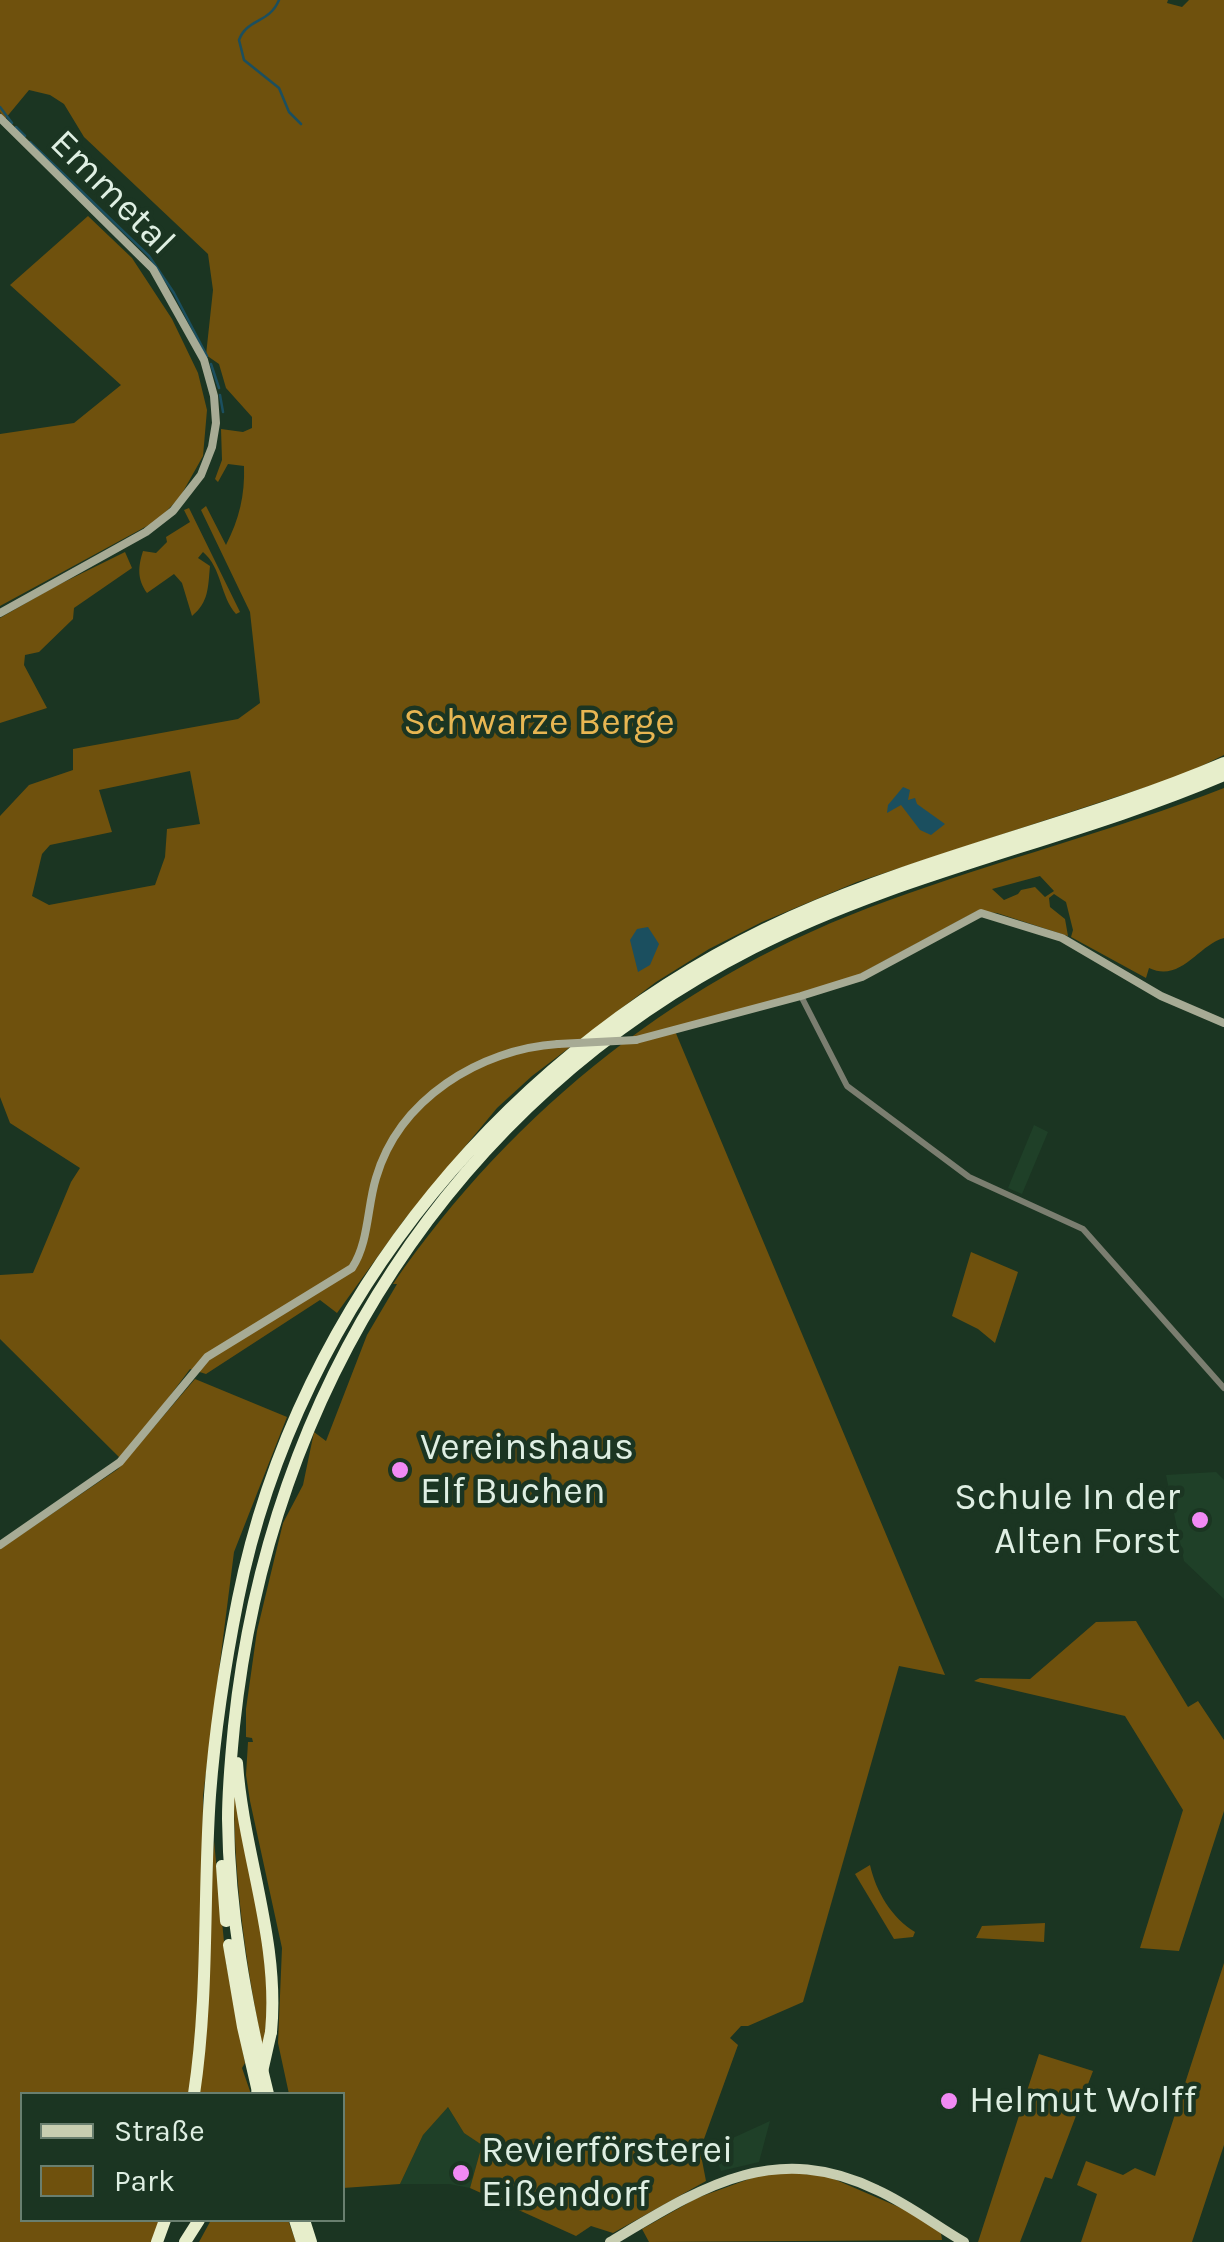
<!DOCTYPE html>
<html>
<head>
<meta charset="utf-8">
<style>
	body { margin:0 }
	#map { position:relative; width:1224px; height:2242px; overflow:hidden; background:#1b3522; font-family:Karla,sans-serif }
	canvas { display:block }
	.legend { position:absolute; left:20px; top:2092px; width:325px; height:130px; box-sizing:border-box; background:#1b3522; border:2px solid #697f6f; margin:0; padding:12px 18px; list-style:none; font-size:30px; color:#dfefe3 }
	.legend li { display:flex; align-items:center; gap:20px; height:50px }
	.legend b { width:50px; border:2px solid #697f6f }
</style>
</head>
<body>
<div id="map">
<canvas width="1224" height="2242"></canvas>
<ul class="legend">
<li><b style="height:12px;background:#c8ceb1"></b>Straße</li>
<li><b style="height:28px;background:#6f510d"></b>Park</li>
</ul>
</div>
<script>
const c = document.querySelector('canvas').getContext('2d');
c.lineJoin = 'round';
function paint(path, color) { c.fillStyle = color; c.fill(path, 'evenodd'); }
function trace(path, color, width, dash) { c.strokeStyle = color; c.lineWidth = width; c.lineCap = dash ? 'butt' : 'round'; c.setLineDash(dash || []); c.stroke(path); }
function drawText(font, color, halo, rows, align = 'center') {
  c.font = font + ' Karla,sans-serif'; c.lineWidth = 9; c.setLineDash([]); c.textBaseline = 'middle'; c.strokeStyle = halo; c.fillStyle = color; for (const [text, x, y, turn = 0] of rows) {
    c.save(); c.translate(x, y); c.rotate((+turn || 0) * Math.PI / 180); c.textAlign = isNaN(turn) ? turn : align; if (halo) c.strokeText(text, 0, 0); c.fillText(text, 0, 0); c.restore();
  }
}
const built = new Path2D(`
	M 1034,1125 L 1048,1132 L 1022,1194 L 1008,1188 Z
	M 1216,1472 L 1224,1480 L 1224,1599 L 1184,1561 L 1166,1475 Z
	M 448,2107 L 464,2133 L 482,2145 L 470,2188 L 449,2184 L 400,2184 L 423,2135 Z
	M 770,2121 L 759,2162 L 721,2171 L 713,2147 Z`);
const green = new Path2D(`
	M 0,0 L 1168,0 L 1167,3 L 1182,7 L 1189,0 L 1224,0 L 1224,755 L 1183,775 L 857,882 L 762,922 L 709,949 L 656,982 L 532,1076 L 497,1108 L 404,1220 L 337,1313 L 320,1300 L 206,1374 L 190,1369 L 122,1460 L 0,1339 L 0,1275 L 33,1273 L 71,1182 L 80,1168 L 10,1123 L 0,1097 L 0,816 L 29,785 L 73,770 L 73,749 L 238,719 L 260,703 L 250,612 L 201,510 L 206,506 L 226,545 C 239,519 245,496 244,466 L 228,464 L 218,482 L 215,479 L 222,460 L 221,429 L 243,432 L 252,428 L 252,417 L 226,388 L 219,364 L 206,355 L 213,290 L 208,254 L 84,137 L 64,104 L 50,95 L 29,90 L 5,119 L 0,112 ZM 190,771 L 200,824 L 167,829 L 165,857 L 155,885 L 49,905 L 32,896 L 42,854 L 50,845 L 112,832 L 99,790 Z
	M 88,216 L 132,258 L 172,319 L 198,373 L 207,410 L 203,456 L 180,497 L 158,520 L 0,606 L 0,434 L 74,423 L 121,385 L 10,285 Z
	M 189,508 L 240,612 L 236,614 C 220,596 222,568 203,552 L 198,558 L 210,566 C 208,587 209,602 192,616 L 182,583 L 174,574 L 147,593 C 137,579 138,567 143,551 L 156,553 L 167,542 L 166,537 L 190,522 L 184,510 Z
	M 125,552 L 132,568 L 74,608 L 73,619 L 39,652 L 25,655 L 24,665 L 47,708 L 0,723 L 0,618 L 54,587 Z
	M 1224,788 L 1224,938 C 1198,945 1181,983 1149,968 L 1146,978 L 1071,937 L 1073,930 L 1066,902 L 1054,894 L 1049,898 L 1050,907 L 1065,919 L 1068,936 L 997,913 L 977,911 L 856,976 L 675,1031 L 945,1675 L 899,1666 L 803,2002 L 748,2026 L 741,2026 L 730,2038 L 738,2045 L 700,2150 L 706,2181 L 613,2233 L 591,2226 L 576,2236 L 470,2188 L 482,2145 L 464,2133 L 448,2107 L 423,2135 L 400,2184 L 343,2188 L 342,2094 L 289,2094 L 278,2043 L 282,1948 L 250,1801 L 246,1775 L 248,1742 L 253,1742 L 252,1738 L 246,1737 L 246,1709 L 257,1631 L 283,1523 L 303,1485 L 314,1432 L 326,1441 L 367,1335 L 397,1284 L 393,1284 C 515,1107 684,974 887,901 C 999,860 1113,831 1224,788 ZM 1040,876 L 1054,891 L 1045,897 L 1035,887 L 1021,890 L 1018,894 L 1004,900 L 992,889 Z
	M 971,1252 L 1018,1272 L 995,1343 L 978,1329 L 952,1316 Z
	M 195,1379 L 287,1417 L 234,1552 L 203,1796 L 202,1948 L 192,2094 L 22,2094 L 22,2220 L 161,2220 L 153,2242 L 0,2242 L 0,1549 L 118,1469 Z
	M 1136,1621 L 1188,1707 L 1198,1701 L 1224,1740 L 1224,1811 L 1179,1951 L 1140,1948 L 1183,1810 L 1125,1716 L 974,1681 L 980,1678 L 1030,1679 L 1096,1622 Z
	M 234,1783 C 251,1869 278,1961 263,2049 C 245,1960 233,1873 234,1783 Z
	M 214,1841 L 226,1962 L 245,2063 L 242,2068 L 251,2094 L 199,2094 Z
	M 870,1865 C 876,1892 892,1918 915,1932 L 913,1937 L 894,1939 L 855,1874 Z
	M 1045,1923 L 1044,1942 L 976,1938 L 982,1926 Z
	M 1224,1963 L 1224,2145 L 1192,2242 L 1081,2242 L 1097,2194 L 1077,2185 L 1086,2161 L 1123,2175 L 1135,2168 L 1155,2176 Z
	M 1039,2054 L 1093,2071 L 1052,2179 L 1045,2177 L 1020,2242 L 978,2242 Z
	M 771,2171 L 827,2176 L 908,2211 L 941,2233 L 942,2240 L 649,2242 L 642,2229 L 697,2198 Z
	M 211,2220 L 288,2220 L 296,2242 L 199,2242 Z`);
const water = new Path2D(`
	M 903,787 L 910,790 L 908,800 L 915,798 L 917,804 L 945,824 L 931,835 L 920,830 L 901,805 L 887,813 L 888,805 Z
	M 648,927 L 659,944 L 650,965 L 638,972 L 630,940 L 637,929 Z`);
const stream = new Path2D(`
	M 279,0 C 269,24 247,18 239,40 L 244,60 L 279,88 L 289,112 L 301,124
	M 0,107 L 12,123
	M 16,127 L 25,136
	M 30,142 L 149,256 L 174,293 L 207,356
	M 211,364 L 219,388
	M 220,395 L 223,412`);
const tertiary = new Path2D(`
	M 801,996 L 847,1086 L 969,1177 L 1083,1229 L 1224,1388`);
const secondary = new Path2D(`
	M 0,118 L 153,269 L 204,360 L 214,396 L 216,423 L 212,447 L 201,475 L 173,511 L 146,532 L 0,613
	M 636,1040 L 801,996 L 862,977 L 981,913 L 1062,938 L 1161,996 L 1224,1023
	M 0,1545 L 120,1462 L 207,1357 L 352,1268 C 369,1242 367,1207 376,1178 C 399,1099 480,1049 558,1044`);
const primary = new Path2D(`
	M 610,2242 C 699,2189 773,2139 877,2190 C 908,2204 935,2225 964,2242`);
const motorway = new Path2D(`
	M 237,1763 C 243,1853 280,1940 271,2032
	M 222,1866 L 226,1921
	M 229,1945 L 243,2027 L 258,2092
	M 194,2094 C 209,1995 203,1895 210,1795 C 215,1729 225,1664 238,1599 C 298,1300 514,1042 791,917 C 931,854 1083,823 1224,763
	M 268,2094 C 246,2004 229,1912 228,1819 C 228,1787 231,1757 234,1726 C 269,1392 451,1102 753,948 C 903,871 1070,841 1224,775
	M 295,2220 L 302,2242
	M 304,2220 L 311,2242
	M 157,2242 L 165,2220
	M 185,2242 L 199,2220`);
const secondaryBridge = new Path2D(`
	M 558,1044 L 636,1040`);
const motorwayBridge = new Path2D(`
	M 257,2094 L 271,2032`);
const markers = [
	[400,1470,10,"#f18af4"],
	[1200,1520,10,"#f18af4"],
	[949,2101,10,"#f18af4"],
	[461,2173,10,"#f18af4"]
];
const streetNames = [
	["Emmetal",112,193,45]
];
const parkNames = [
	["Schwarze Berge",539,723]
];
const poiNames = [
	["Vereinshaus",420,1448],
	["Elf Buchen",420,1492],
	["Schule In der",1180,1498,"right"],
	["Alten Forst",1180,1542,"right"],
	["Helmut Wolff",969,2101],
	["Revierförsterei",481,2151],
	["Eißendorf",481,2195]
];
paint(built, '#1f4028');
paint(green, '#6f510d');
paint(water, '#1b4f5f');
trace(stream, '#1b4f5f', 2.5);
trace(tertiary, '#7b7e70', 6);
trace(secondary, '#a7ab95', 8);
trace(primary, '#c8ceb1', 10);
trace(motorway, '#e7eecb', 12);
trace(secondaryBridge, '#a7ab95', 8);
trace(motorwayBridge, '#e7eecb', 12);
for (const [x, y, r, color] of markers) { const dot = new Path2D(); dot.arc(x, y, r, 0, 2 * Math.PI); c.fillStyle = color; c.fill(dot); trace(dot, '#1b3522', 4); }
drawText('38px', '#dfefe3', '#1b3522', streetNames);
drawText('38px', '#e8b652', '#1b3522', parkNames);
drawText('38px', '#dfefe3', '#1b3522', poiNames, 'left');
</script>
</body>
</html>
